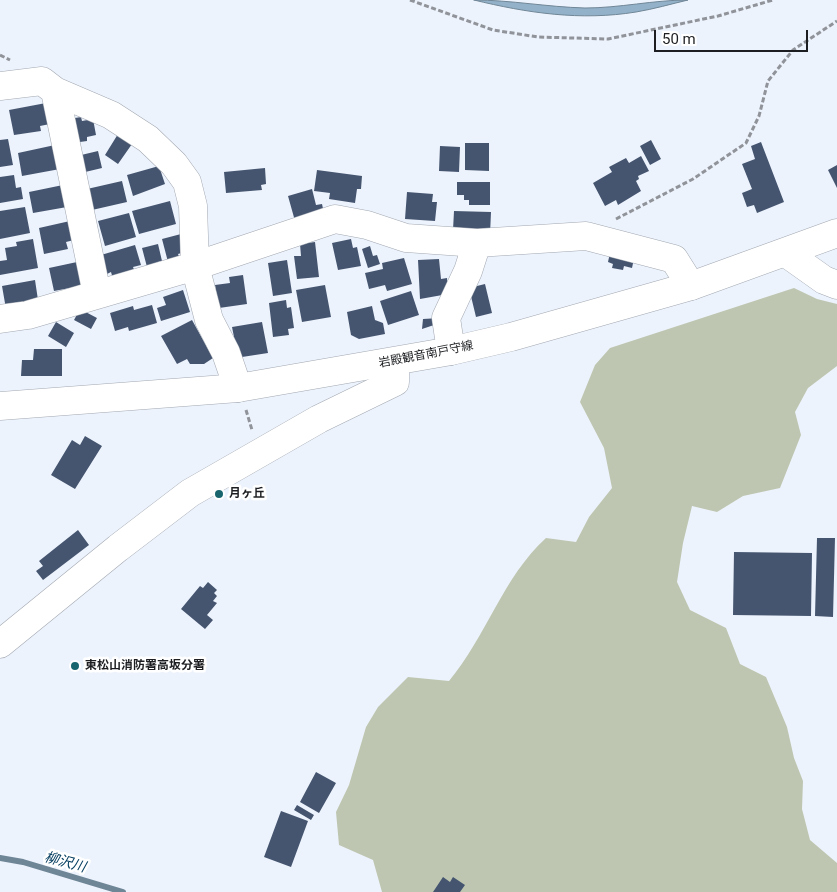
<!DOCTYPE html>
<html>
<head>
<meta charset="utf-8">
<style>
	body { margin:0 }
	#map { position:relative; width:837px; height:892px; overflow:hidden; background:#edf3fc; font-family:Roboto,sans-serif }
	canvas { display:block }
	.scale { position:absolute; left:654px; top:30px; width:154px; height:22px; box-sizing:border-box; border:2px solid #1c1e21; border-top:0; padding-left:6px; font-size:15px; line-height:18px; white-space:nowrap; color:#1c1e21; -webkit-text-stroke:4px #fff; paint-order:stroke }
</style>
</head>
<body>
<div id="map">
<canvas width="837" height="892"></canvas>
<div class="scale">50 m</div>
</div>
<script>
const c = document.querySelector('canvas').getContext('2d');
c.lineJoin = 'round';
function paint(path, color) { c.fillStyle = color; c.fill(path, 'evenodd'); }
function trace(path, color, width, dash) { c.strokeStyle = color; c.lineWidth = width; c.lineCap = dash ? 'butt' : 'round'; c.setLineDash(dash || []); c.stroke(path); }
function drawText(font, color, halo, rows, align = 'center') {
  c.font = font + ' Roboto,"Noto Sans JP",sans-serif'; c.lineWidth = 5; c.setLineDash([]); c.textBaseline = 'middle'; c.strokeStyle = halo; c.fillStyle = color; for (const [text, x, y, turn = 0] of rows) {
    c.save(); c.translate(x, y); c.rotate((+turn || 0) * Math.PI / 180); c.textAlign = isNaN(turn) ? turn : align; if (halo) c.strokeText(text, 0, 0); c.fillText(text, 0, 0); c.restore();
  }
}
const green = new Path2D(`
	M 794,288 L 817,299 L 837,304 L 837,366 L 808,388 L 795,412 L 801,435 L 780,488 L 743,496 L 717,512 L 692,506 L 683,543 L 677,582 L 690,610 L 726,628 L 740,664 L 766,677 L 787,727 L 794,758 L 803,781 L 802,809 L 810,840 L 837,863 L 837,892 L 382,892 L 373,860 L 339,845 L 336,812 L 349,785 L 366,727 L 378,707 L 408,677 L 449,681 C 486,637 503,577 546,538 L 576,542 L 589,517 L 612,488 L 604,448 L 580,402 L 595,365 L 610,348 Z`);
const water = new Path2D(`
	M 474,0 C 511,0 547,7 585,8 C 620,8 653,0 688,0 C 671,4 654,9 636,12 C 581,21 527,13 474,0 Z`);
const stream = new Path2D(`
	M 0,858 L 23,862 L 123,892`);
const building = new Path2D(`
	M 46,103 L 50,124 L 40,126 L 41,131 L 14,135 L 9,110 Z
	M 81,117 L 82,121 L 93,119 L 96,135 L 87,137 L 87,141 L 73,143 L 69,119 Z
	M 118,134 L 132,144 L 118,164 L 105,155 Z
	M 8,139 L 13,165 L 0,167 L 0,140 Z
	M 651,140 L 661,159 L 650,165 L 640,146 Z
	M 761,142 L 784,202 L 757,213 L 754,205 L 747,207 L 742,193 L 752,189 L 742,164 L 755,159 L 751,146 Z
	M 465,143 L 489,143 L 489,171 L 465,170 Z
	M 55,145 L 60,169 L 22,176 L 18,153 Z
	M 440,146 L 460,147 L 459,172 L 439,171 Z
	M 98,151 L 102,168 L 81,173 L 77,156 Z
	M 641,156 L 649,171 L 638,176 L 639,179 L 636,181 L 641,191 L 618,205 L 616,200 L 605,206 L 593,183 L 612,172 L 609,167 L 626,158 L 629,163 Z
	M 837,165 L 837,188 L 828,170 Z
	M 159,166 L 165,184 L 133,196 L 127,175 Z
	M 265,168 L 266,184 L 261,185 L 262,190 L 226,193 L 224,172 Z
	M 317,170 L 362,176 L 361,189 L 357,189 L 355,203 L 329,199 L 330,193 L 314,191 Z
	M 14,175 L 16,188 L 21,187 L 23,199 L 0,203 L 0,177 Z
	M 122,181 L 127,202 L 92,210 L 87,189 Z
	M 457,182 L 490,182 L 490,205 L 469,205 L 469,200 L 464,200 L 464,195 L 457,195 Z
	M 63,185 L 67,207 L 33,213 L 29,192 Z
	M 312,189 L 316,205 L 322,204 L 324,213 L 295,221 L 288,196 Z
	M 407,192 L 433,194 L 432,202 L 437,202 L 435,221 L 405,219 Z
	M 170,201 L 176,224 L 139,234 L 132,211 Z
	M 25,207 L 30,233 L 0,239 L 0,211 Z
	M 454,211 L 491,212 L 490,235 L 453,230 Z
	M 129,213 L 136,237 L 105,246 L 98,221 Z
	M 70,221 L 74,240 L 66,242 L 68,249 L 44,254 L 39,228 Z
	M 181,234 L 185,252 L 178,254 L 180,259 L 168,262 L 162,239 Z
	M 33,239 L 38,268 L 0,275 L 0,261 L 7,260 L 5,248 L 17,246 L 16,242 Z
	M 351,239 L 353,248 L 357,247 L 361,266 L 338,270 L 332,243 Z
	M 315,242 L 319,277 L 297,279 L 294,256 L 301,256 L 300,244 Z
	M 158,244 L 162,261 L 158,262 L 159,264 L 147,267 L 142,248 Z
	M 135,245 L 141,265 L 133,267 L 135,272 L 113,279 L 111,272 L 107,274 L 101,255 Z
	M 370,246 L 373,256 L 377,255 L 380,264 L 368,268 L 362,249 Z
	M 611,248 L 635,254 L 632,268 L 624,266 L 623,270 L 612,268 L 613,264 L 608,262 Z
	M 404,258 L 412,284 L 387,291 L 385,285 L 369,289 L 365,273 L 383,269 L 382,263 Z
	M 439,259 L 441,279 L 447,278 L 448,294 L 420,299 L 418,260 Z
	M 287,260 L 292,293 L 273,296 L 268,263 Z
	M 77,262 L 81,286 L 54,291 L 49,268 Z
	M 243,275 L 247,304 L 219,308 L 215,285 L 230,283 L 229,277 Z
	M 35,280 L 38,300 L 6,309 L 2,286 Z
	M 485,284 L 492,313 L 476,317 L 469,288 Z
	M 325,285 L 331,317 L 302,322 L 296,290 Z
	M 183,290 L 190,312 L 161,321 L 157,308 L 166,305 L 163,297 Z
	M 411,291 L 419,315 L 388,325 L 380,301 Z
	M 286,300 L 287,308 L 291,307 L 294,328 L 288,329 L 289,335 L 273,337 L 269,303 Z
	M 152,305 L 157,323 L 129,331 L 128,327 L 115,331 L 110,313 L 133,306 L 134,310 Z
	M 372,306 L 375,320 L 383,323 L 385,334 L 359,339 L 351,335 L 347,312 Z
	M 80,309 L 97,318 L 91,329 L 74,320 Z
	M 440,318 L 440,323 L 422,329 L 423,319 Z
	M 192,320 L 213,358 L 204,364 L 190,364 L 187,359 L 177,364 L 161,336 Z
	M 56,322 L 74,333 L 66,347 L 48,336 Z
	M 262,322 L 268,353 L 242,357 L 240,351 L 237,352 L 232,327 Z
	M 34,349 L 62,349 L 62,376 L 21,376 L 22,360 L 33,360 Z
	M 85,436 L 102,446 L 75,489 L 51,475 L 72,440 L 80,445 Z
	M 78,530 L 89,545 L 43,580 L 36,571 L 43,566 L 39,561 Z
	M 817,538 L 835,538 L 833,617 L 815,616 Z
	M 734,552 L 812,553 L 811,616 L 733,615 Z
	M 208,582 L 217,590 L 214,593 L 217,596 L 213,601 L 217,603 L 207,615 L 213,620 L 205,629 L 181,609 L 200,586 L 203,588 Z
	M 316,772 L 336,783 L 319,813 L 300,802 Z
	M 297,805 L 314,815 L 311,820 L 294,810 Z
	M 281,811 L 308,821 L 291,867 L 264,857 Z
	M 443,877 L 450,882 L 453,877 L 465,885 L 460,892 L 433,892 Z`);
const path = new Path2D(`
	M 410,0 L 493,30 L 538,37 L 608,39 L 718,16 L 773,0
	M 0,55 L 10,60
	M 616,219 L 693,179 L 746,143 L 759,116 L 768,81 L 793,50 L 837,21
	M 246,410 L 252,430`);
const minor = new Path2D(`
	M 0,86 L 42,81 L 55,91 L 111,115 L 148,139 L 174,164 L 187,182 L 193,206 L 195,266 L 209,320 L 226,353 L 238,388
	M 55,91 L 97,294
	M 477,243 L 586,236 L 674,259 L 691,286
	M 786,253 L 824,280 L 837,285
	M 0,319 L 28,315 L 195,266 L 335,219 L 367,225 L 406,238 L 477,243 L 468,271 L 446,318 L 451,351
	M 0,644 L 118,548 L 190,493 L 319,419 L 395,382 L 395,362`);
const major = new Path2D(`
	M 0,406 L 238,388 L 451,351 L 511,337 L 691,286 L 837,233`);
const markers = [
	[219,494,5,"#18656e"],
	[75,666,5,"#18656e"]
];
const streetNames = [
	["岩殿観音南戸守線",426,355,-11]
];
const poiNames = [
	["月ヶ丘",229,494],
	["東松山消防署高坂分署",85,666]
];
const waterNames = [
	["柳沢川",65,863,15]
];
paint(green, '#bec6b1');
paint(water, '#93b2ca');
trace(water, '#6f8697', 1);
trace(stream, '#6f8697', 6);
paint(building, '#455570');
trace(minor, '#a2a8b1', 29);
trace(major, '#a2a8b1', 29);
trace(path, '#90949a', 3, [5, 2.5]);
trace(minor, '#fff', 28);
trace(major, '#fff', 28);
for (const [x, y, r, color] of markers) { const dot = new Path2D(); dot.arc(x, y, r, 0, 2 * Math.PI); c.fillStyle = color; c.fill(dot); trace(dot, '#fff', 2); }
drawText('12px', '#1c1e21', '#fff', streetNames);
drawText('bold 12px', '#1c1e21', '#fff', poiNames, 'left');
drawText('italic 14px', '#063f60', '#fff', waterNames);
</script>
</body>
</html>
